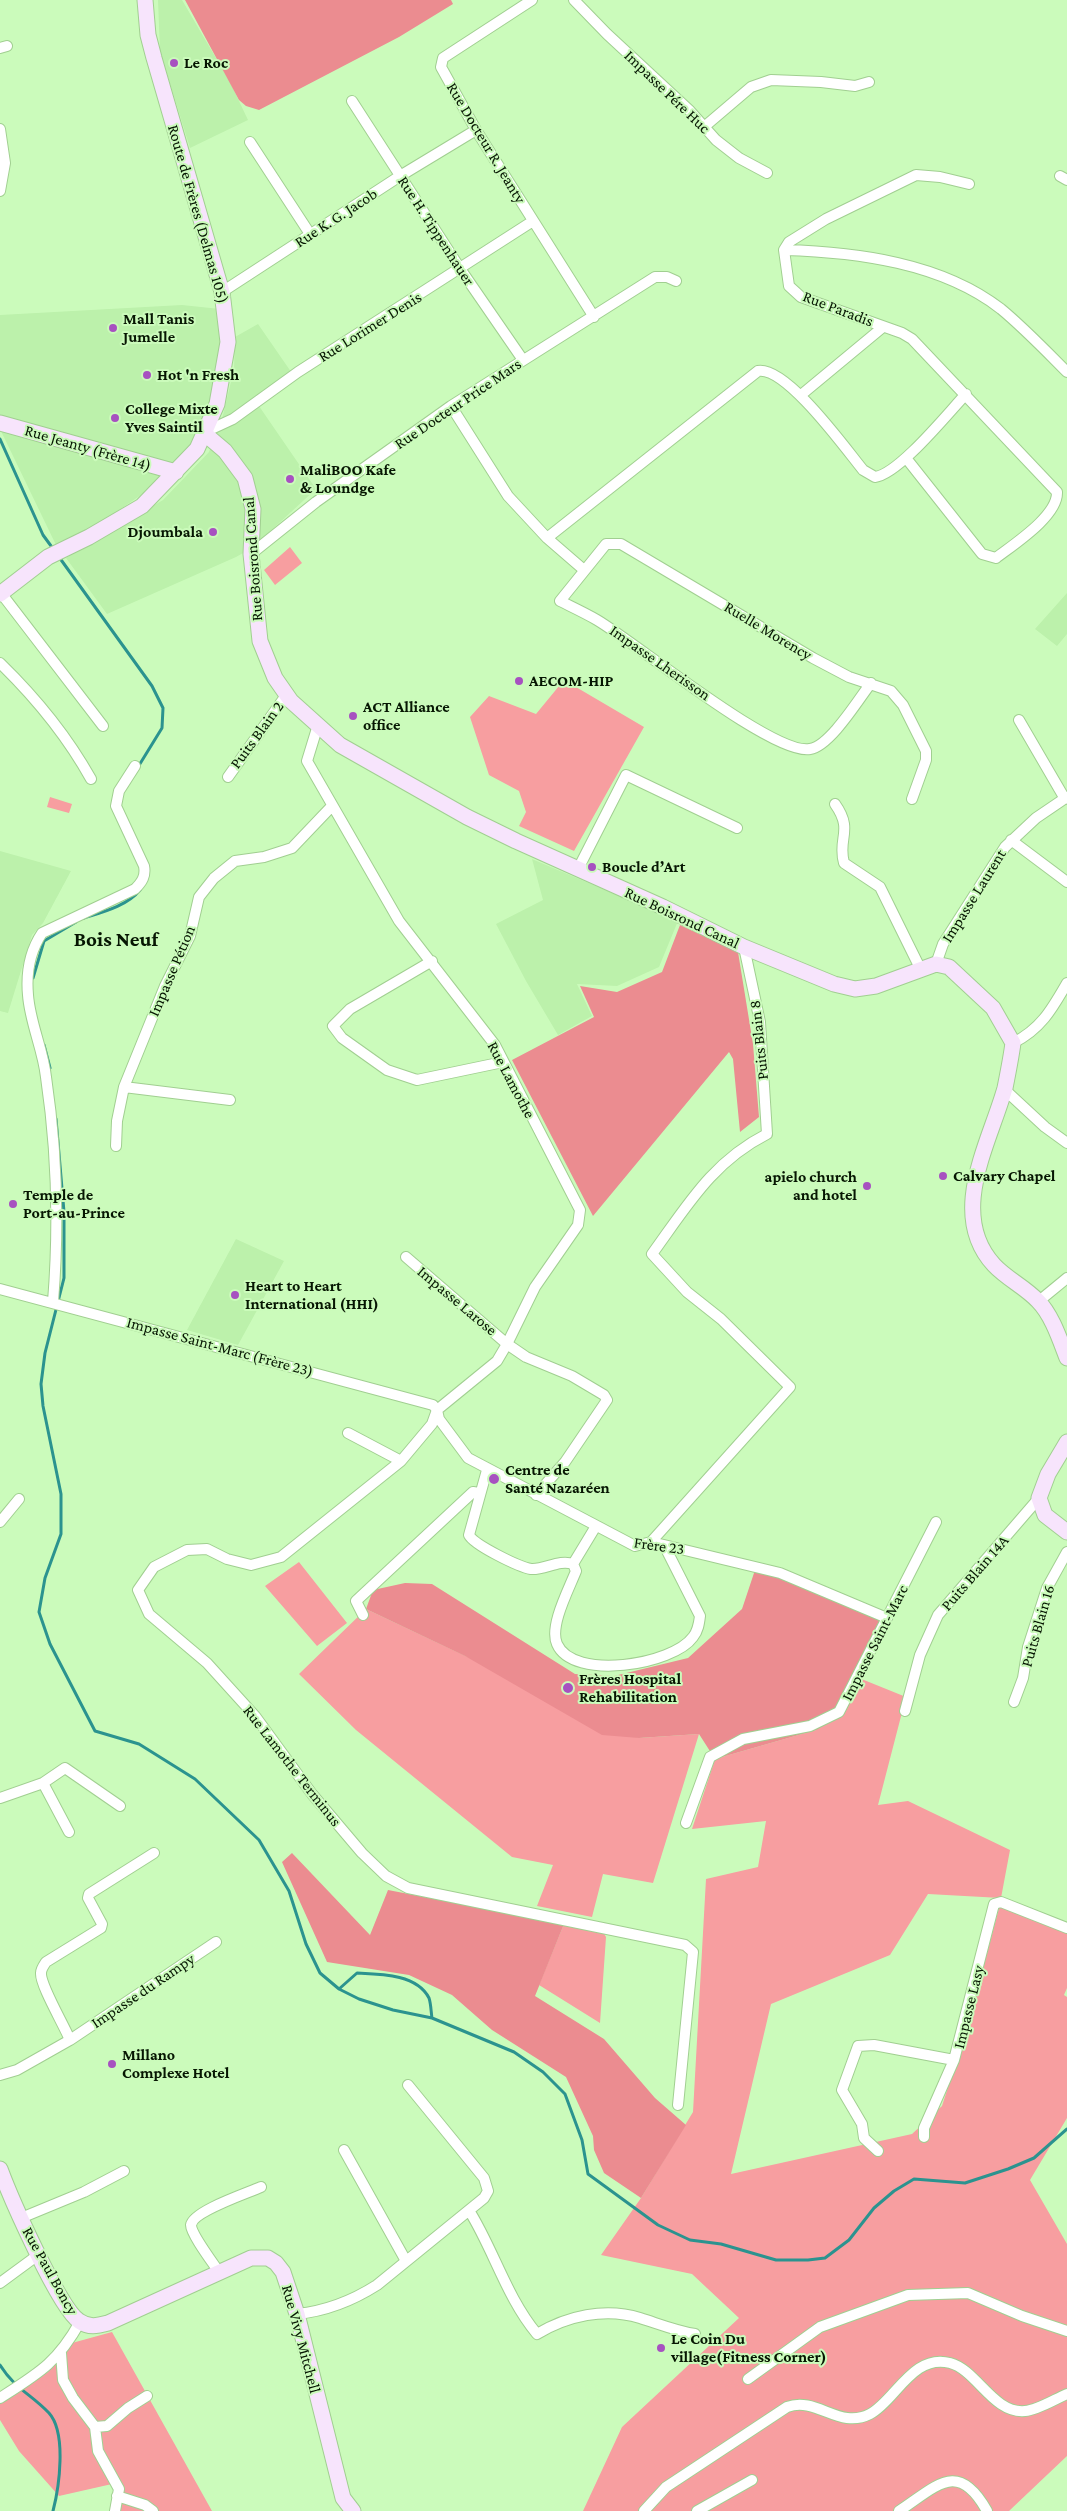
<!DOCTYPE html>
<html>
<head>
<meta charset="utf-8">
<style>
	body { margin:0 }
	canvas { display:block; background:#cbfbbb }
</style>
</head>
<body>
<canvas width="1067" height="2511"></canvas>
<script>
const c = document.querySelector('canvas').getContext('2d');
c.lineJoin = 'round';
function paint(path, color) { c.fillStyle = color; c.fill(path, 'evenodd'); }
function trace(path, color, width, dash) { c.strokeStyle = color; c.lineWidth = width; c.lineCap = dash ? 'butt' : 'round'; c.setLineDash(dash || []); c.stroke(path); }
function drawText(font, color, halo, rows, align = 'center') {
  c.font = font + ' "Crimson Pro",serif'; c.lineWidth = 4; c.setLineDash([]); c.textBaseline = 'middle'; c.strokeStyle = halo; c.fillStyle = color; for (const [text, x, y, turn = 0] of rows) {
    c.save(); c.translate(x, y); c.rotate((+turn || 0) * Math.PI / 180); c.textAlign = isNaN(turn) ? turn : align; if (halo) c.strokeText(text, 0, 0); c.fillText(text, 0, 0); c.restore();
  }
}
const built = new Path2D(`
	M 158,0 L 182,0 L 230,82 L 248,120 L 190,148 L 160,51 Z
	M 182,305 L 220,309 L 221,356 L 204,433 L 154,486 L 103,521 L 56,545 L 0,429 L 0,315 Z
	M 258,324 L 296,379 L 259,406 L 316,489 L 252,548 L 236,557 L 107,614 L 66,558 L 163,500 L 209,452 L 223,415 L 234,369 L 235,337 Z
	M 1067,593 L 1067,634 L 1057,646 L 1035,629 Z
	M 0,851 L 71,871 L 43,923 L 32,935 L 8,1013 L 0,1011 Z
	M 532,859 L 678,921 L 659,967 L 617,986 L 577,984 L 592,1016 L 558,1035 L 526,981 L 496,924 L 543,900 Z
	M 236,1239 L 284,1261 L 238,1345 L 187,1330 Z`);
const green = new Path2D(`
	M 290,547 L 302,563 L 275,585 L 264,570 Z
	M 564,680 L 644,727 L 574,851 L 519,826 L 526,812 L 519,791 L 489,775 L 470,717 L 489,696 L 536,714 Z
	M 50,797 L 72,804 L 69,813 L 47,807 Z
	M 299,1562 L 347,1623 L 317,1646 L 265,1586 Z
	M 366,1609 L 639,1738 L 699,1734 L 653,1883 L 603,1874 L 592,1917 L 537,1906 L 553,1865 L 512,1857 L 356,1730 L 299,1674 Z
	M 859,1678 L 906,1697 L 878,1805 L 908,1801 L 1010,1850 L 1001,1898 L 928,1894 L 890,1955 L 771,2004 L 731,2174 L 912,2134 L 942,2106 L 968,2025 L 999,1908 L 1005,1906 L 1067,1932 L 1067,1988 L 1064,1995 L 1067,1997 L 1067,2118 L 1030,2180 L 1067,2244 L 1067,2456 L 1009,2511 L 583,2511 L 622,2427 L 739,2318 L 692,2274 L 601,2255 L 641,2198 L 693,2112 L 706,1879 L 758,1867 L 766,1821 L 692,1829 L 715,1759 L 816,1730 Z
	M 564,1924 L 602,1930 L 606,1937 L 600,2023 L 539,1985 Z
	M 112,2332 L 212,2511 L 118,2511 L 123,2487 L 112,2484 L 59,2496 L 19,2451 L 0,2420 L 0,2404 L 48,2372 L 72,2343 Z`);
const forest = new Path2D(`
	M 185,0 L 451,0 L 453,4 L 399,37 L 259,110 L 246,106 L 239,100 Z
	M 680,925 L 738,952 L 753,1044 L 759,1117 L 740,1132 L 733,1059 L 729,1052 L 593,1216 L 512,1060 L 594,1017 L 580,986 L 617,992 L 662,972 Z
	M 755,1570 L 779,1577 L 883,1620 L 840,1716 L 816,1730 L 715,1759 L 699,1734 L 639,1738 L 602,1735 L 465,1656 L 366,1609 L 373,1590 L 405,1583 L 432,1584 L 575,1674 L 614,1676 L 688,1658 L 742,1609 Z
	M 292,1853 L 370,1935 L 388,1890 L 564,1924 L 535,1996 L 604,2039 L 655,2098 L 686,2125 L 641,2198 L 604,2173 L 594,2150 L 593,2136 L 566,2077 L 492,2030 L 452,1995 L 409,1975 L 327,1962 L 282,1862 Z`);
const stream = new Path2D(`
	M 0,439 L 43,535 L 54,550
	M 59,557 L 152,686 L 163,708 L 162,728 L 138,767
	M 84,918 C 103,912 127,906 140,890
	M 33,978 L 44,941 L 76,922
	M 44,1045 L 50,1068
	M 56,1119 L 64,1212 L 64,1278 L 45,1353 L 41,1384 L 43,1406 L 61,1494 L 61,1534 L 45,1578 L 39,1612 L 50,1644 L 95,1731 L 139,1744 L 195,1779 L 259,1840 L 289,1891 L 306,1944 L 320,1973 L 339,1989 L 359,1999 L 393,2010 L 432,2018 L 514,2052 L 543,2072 L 565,2094 L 582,2140 L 588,2174 L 658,2225 L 690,2240 L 721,2244 L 776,2260 L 808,2260 L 825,2258 L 849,2240 L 874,2208 L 894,2191 L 914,2179 L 965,2183 L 1008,2169 L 1034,2158 L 1067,2129
	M 339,1989 L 357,1973 C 380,1974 417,1974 429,1998 C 431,2004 431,2012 432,2018
	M 0,2365 C 15,2389 31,2394 49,2413 C 67,2433 59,2488 53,2511`);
const street = new Path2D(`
	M 532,0 L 443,58 L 441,67 L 476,130 L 594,317
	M 574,0 L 607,34 L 690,111 L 716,140 L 739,158 L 767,173
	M 0,48 L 7,46
	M 352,101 L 461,270 L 523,360
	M 704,127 L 751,87 L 771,80 L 821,82 L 855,86 L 869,82
	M 0,129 L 5,163 L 0,191
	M 250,142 L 310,234
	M 1060,176 L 1067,180
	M 784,250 L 789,242 L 826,219 L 916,175 L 940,177 L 969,184
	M 222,292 L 400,176 L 476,130
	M 801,395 L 883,327
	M 451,406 L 508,496 L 547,538 L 584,570
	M 207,431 L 233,419 L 298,372 L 533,221
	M 906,458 L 982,554 L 996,558 C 1014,544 1058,516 1057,492 L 912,339 L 902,333 L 801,297 L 789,286 L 784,250 C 857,252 942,263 1001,309 C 1024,328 1046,351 1067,372
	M 547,538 L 758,371 C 786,366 845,448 863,470 L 875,477 C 899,474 948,413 966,394
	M 251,554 L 316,502 L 451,406 L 655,277 L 667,277 L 676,281
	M 1,593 L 103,726
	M 0,663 C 35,697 67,736 91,779
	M 871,683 C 858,700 830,746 810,749 C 774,756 636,643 597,620 C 585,613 572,607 560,601 L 606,544 L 621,544 L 813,658 L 849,677 L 891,691 L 903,705 L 926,751 L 926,760 L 912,799
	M 1019,720 L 1065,799
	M 318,725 L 307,761 L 399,921 L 495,1045 L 580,1210 L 578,1225 L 535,1287 L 507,1344 L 497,1361 L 437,1410 L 432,1424 L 401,1461 L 281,1557 L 251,1565 L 227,1559 L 207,1549 L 187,1550 L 154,1567 L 138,1590 L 149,1614 L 207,1663 L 255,1716 L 312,1794 L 362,1853 L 386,1876 L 408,1888 L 685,1945 L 693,1952 L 678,2105
	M 228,777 L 287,694
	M 835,804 C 854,831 837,838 844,863 L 880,887 L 921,970
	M 1011,840 L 1067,882
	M 578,869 L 626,775 L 737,828
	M 432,961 L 350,1009 L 333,1026 L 342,1038 L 387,1070 L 417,1080 L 503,1062
	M 936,964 L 943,944 L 1005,847 L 1036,818 L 1067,797
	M 1013,1043 C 1041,1029 1052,1009 1067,983
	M 124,1087 L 230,1100
	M 1004,1089 L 1045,1127 L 1067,1143
	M 116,1146 L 117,1121 L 124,1087 L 165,986 L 190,936 L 199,897 L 214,878 L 235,861 L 264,857 L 292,848 L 332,806
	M 406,1257 L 507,1344 L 526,1357 L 572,1376 L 604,1395 L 607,1400 L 565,1462 L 536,1495
	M 0,1289 L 433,1405 L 437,1410
	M 1039,1301 L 1067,1278
	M 53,1302 C 59,1227 57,1151 46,1077 C 43,1049 30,1023 28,995 C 26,973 30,951 42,933 L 135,889 C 142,882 146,876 144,866 L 116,806 L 119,791 L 135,766
	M 437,1410 L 439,1419 L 468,1458 L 635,1546 L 651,1542 L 664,1545 L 780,1573 L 887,1618
	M 348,1433 L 401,1461
	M 487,1470 L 469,1535 C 474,1545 519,1567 531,1569 C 545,1570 559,1559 573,1564 L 576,1571 C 569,1589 549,1626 557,1644 C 573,1681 673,1665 693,1637 C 698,1631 699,1624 700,1616 L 664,1545
	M 0,1522 L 19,1499
	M 651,1542 L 790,1387 L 721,1319 L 687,1292 L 652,1254 C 687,1206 712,1162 767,1134 L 760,1022 L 744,947
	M 573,1564 L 596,1526
	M 363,1615 L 356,1601 L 473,1492 L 479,1493
	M 1014,1702 L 1023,1678 L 1028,1647 L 1047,1588 L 1067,1552
	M 905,1711 L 920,1655 L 938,1615 L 1039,1498
	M 43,1783 L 69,1832
	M 0,1798 L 43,1783 L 65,1768 L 120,1806
	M 686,1823 L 710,1757 L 743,1739 L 810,1726 L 839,1712 L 936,1522
	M 70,2040 C 64,2025 40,1985 41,1973 C 41,1969 44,1965 46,1962 L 101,1928 L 102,1924 L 88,1898 L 89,1894 L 154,1853
	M 0,2075 L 17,2070 L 70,2040 L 216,1942
	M 924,2137 L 924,2128 L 954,2060
	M 344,2150 L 406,2261
	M 878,2151 L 864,2138 L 862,2124 L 842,2090 L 858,2046 L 874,2045 L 954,2060 L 994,1904 L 1001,1902 L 1067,1928
	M 470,2212 C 494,2251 507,2298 537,2334 C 567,2316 605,2307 640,2318 C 659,2324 676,2331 695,2334
	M 21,2218 L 84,2192 L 124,2171
	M 219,2272 C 213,2263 191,2234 191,2225 C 193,2211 248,2193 261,2187
	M 0,2283 L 38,2255
	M 297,2314 C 326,2311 352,2301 377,2285 L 484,2198 L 488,2191 L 484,2178 L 408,2085
	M 61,2353 L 63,2380 L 73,2398 L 95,2427 L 98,2451 L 119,2489 L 115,2511
	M 748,2379 L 820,2327 L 908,2295 L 968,2293 L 1022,2316 L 1067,2331
	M 0,2398 C 39,2373 57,2363 80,2322
	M 95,2427 L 107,2426 L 128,2408 L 147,2396
	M 117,2496 L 145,2505 L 153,2511
	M 644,2511 L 666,2487 L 787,2407 C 817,2396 839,2430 870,2414 C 895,2401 913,2353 950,2363 C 977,2370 993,2414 1025,2411 C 1038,2410 1055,2399 1067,2394
	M 697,2511 L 752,2480
	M 899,2511 C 937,2486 958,2459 987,2511`);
const secondary = new Path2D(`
	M 0,423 L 176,472
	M 205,434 L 225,451 L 245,478 L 253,509 L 251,554 L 260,641 L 275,678 L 291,701 L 340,745 L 467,817 L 516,841 L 663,907 L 744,947 L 834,984 L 855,989 L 876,986 L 936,964 L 949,967 L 993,1008 L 1013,1043 C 1011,1058 1008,1073 1005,1088 C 990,1142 947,1214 994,1265 C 1007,1279 1025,1287 1038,1301 C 1052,1315 1060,1340 1067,1358
	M 0,594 L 48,557 L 89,537 L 142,506 L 197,449 L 217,404 L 228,342 L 222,292 L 154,58 L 148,35 L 145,0
	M 1067,1442 L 1048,1474 L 1039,1498 L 1045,1515 L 1067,1532
	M 0,2169 C 10,2196 59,2308 79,2321 C 89,2328 97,2326 108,2323 L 251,2258 L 268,2258 L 276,2263 L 283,2272 L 297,2314 L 343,2498 L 353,2511`);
const markers = [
	[174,63,5,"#a751c0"],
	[113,328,5,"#a751c0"],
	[147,375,5,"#a751c0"],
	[115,418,5,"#a751c0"],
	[290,479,5,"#a751c0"],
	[213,532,5,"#a751c0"],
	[519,681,5,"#a751c0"],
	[353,716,5,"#a751c0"],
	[592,867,5,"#a751c0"],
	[943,1176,5,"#a751c0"],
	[867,1186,5,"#a751c0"],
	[13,1204,5,"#a751c0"],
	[235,1295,5,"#a751c0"],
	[494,1479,6,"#a751c0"],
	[568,1688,6,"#a751c0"],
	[112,2064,5,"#a751c0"],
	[661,2348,5,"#a751c0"]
];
const poiNames = [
	["Le Roc",184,63],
	["Mall Tanis",123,319],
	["Jumelle",123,337],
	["Hot 'n Fresh",157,375],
	["College Mixte",125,409],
	["Yves Saintil",125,427],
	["MaliBOO Kafe",300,470],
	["& Loundge",300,488],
	["Djoumbala",203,532,"right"],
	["AECOM-HIP",529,681],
	["ACT Alliance",363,707],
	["office",363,725],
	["Boucle d’Art",602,867],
	["Calvary Chapel",953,1176],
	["apielo church",857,1177,"right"],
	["and hotel",857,1195,"right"],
	["Temple de",23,1195],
	["Port-au-Prince",23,1213],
	["Heart to Heart",245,1286],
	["International (HHI)",245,1304],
	["Centre de",505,1470],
	["Santé Nazaréen",505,1488],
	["Frères Hospital",579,1679],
	["Rehabilitation",579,1697],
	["Millano",122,2055],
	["Complexe Hotel",122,2073],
	["Le Coin Du",671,2339],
	["village(Fitness Corner)",671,2357]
];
const streetNames = [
	["Impasse Pére Huc",667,92,44],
	["Rue Docteur R. Jeanty",486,143,59],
	["Route de Frères (Delmas 105)",198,214,74],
	["Rue K. G. Jacob",336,218,-33],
	["Rue H. Tippenhauer",436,231,57],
	["Rue Paradis",838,309,21],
	["Rue Lorimer Denis",370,327,-32],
	["Rue Docteur Price Mars",458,404,-34],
	["Rue Jeanty (Frère 14)",88,448,16],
	["Rue Boisrond Canal",253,559,-94],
	["Ruelle Morency",768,631,31],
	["Impasse Lherisson",660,663,35],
	["Puits Blain 2",257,735,-54],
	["Impasse Laurent",974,896,-58],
	["Rue Boisrond Canal",682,918,25],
	["Impasse Pétion",172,971,-67],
	["Puits Blain 8",759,1040,-96],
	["Rue Lamothe",511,1080,62],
	["Impasse Larose",457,1301,40],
	["Impasse Saint-Marc (Frère 23)",220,1347,15],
	["Frère 23",659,1546,8],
	["Puits Blain 14A",975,1573,-49],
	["Puits Blain 16",1038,1626,-74],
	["Impasse Saint-Marc",875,1643,-63],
	["Rue Lamothe Terminus",292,1766,52],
	["Impasse du Rampy",143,1991,-34],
	["Impasse Lasy",969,2007,-76],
	["Rue Paul Boncy",50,2271,61],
	["Rue Vivy Mitchell",301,2339,75]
];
const districtNames = [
	["Bois Neuf",116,940]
];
paint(built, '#bcf1ab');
paint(green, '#f79ea0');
paint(forest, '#eb8c90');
trace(stream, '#2b938f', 3);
trace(street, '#a1cf91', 12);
trace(secondary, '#a1cf91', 17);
trace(street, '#fff', 10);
trace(secondary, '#f7e4fc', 15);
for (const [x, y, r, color] of markers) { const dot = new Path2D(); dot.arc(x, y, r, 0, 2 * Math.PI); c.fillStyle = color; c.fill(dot); trace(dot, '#cbfbbb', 2); }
drawText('bold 16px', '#061602', '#cbfbbb', poiNames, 'left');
drawText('16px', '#061602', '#cbfbbb', streetNames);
drawText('bold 21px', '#061602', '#cbfbbb', districtNames);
</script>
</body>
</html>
